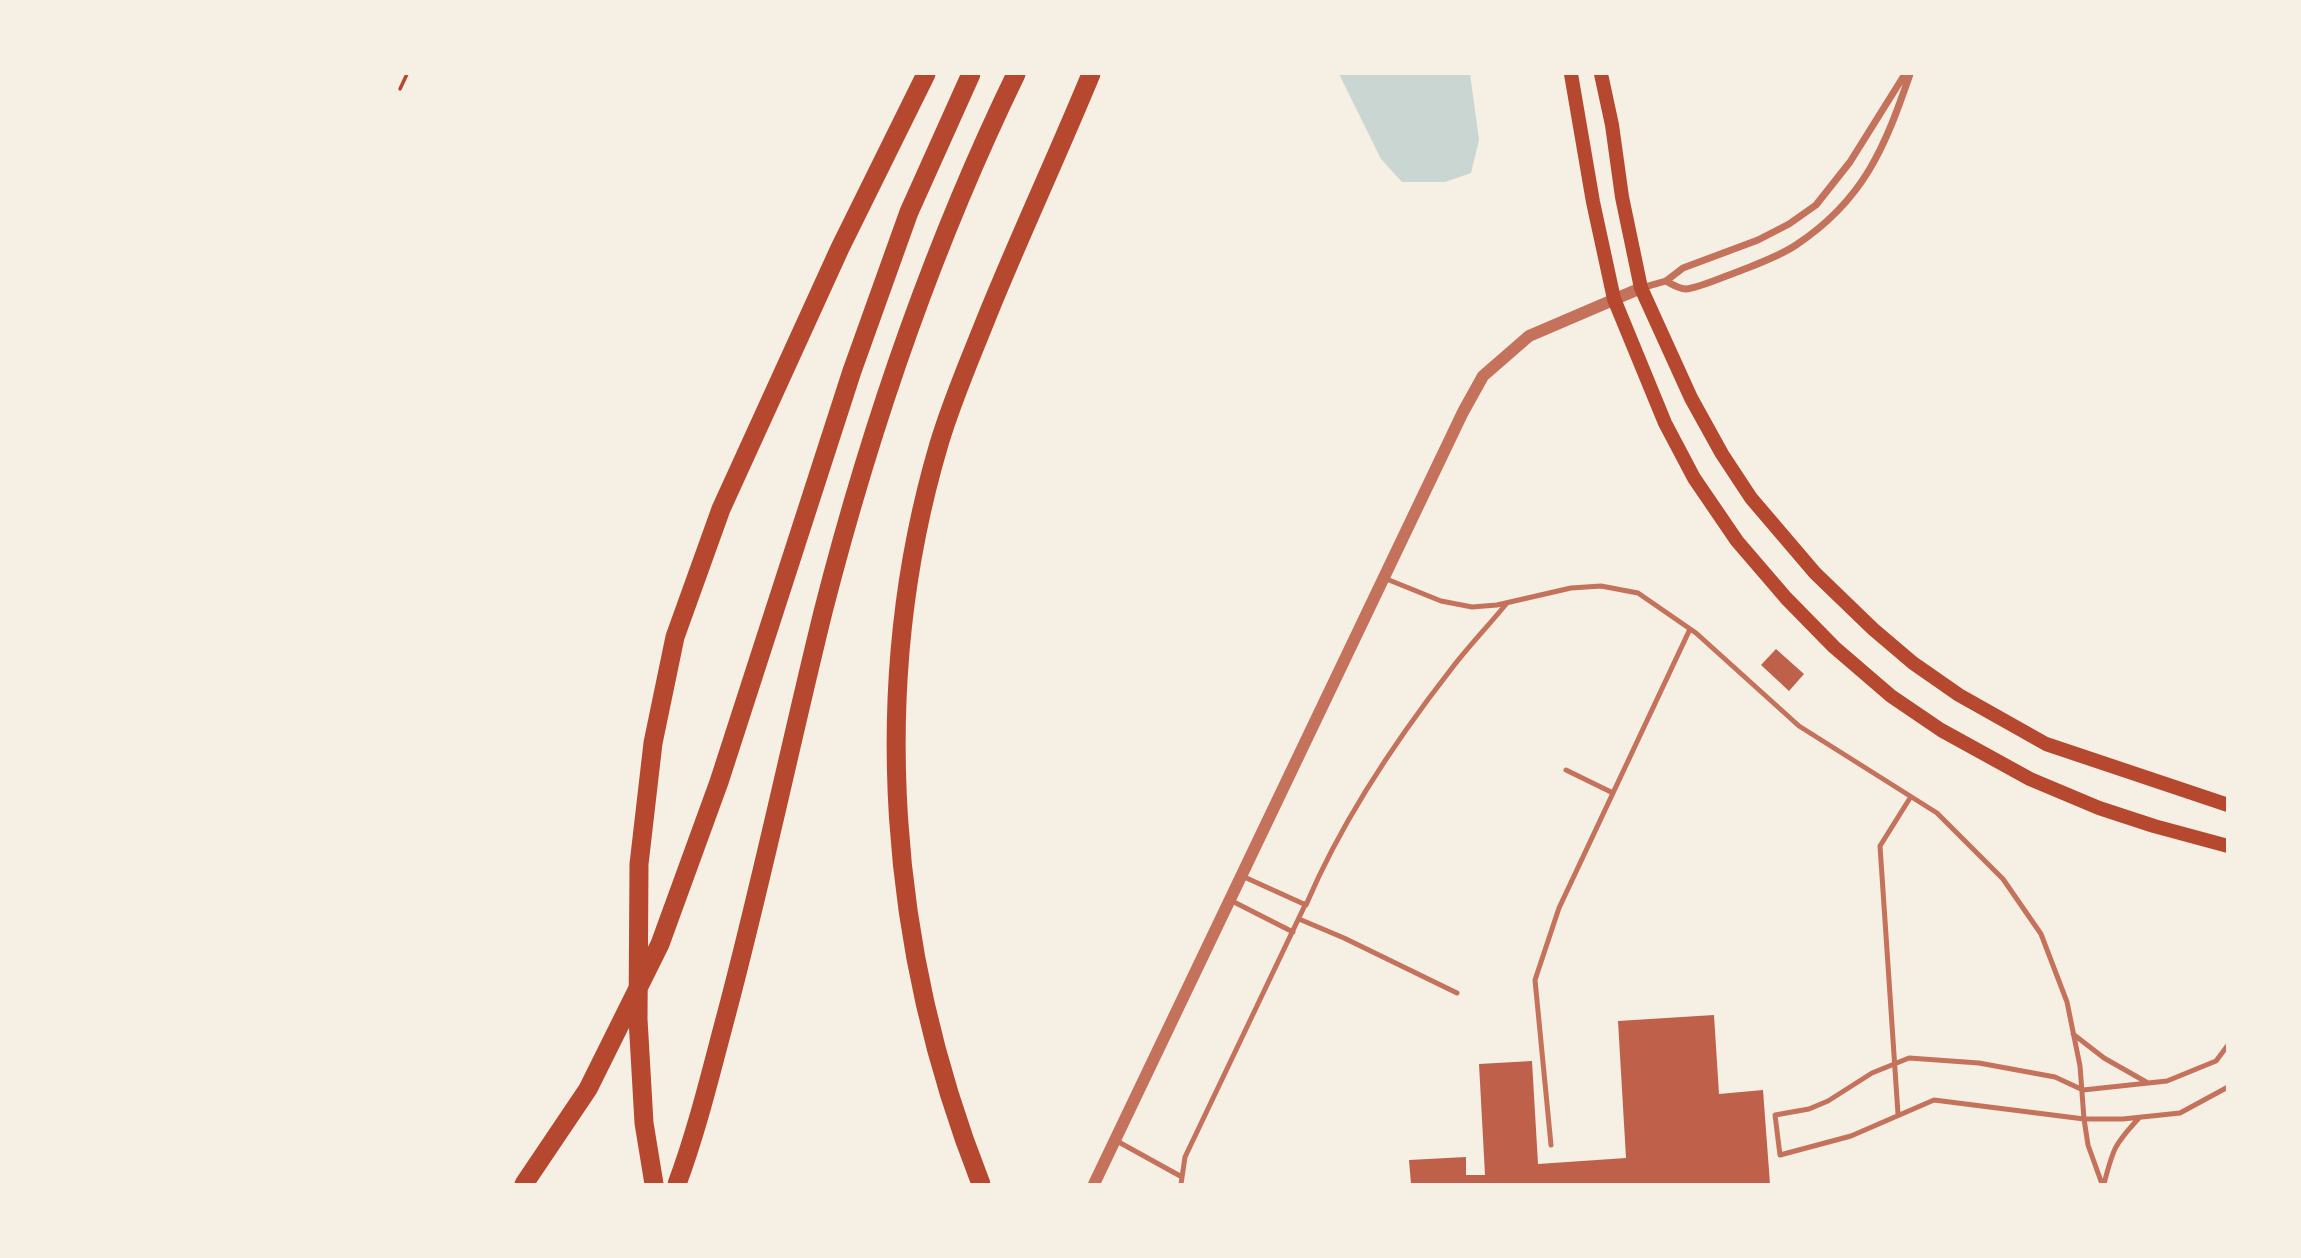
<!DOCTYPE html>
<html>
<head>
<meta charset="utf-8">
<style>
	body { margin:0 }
	#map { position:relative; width:2301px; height:1258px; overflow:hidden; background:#f6efe4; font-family:Quicksand,sans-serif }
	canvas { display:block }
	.frame { position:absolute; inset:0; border:75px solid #f6efe4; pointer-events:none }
</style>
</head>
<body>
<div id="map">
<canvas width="2301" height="1258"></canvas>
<div class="frame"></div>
</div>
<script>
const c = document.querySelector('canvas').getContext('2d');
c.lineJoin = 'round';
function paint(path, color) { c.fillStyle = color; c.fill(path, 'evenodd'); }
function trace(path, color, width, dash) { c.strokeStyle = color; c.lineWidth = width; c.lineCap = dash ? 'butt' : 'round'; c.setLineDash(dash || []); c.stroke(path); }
const water = new Path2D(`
	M 1339,74 L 1470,74 L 1479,140 L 1471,173 L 1445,182 L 1402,182 L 1381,159 Z`);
const building = new Path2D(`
	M 1776,649 L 1804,674 L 1789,691 L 1761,665 Z
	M 1714,1015 L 1719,1094 L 1763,1090 L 1770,1184 L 1411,1184 L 1409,1160 L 1466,1157 L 1466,1175 L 1485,1175 L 1479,1064 L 1532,1061 L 1538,1164 L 1626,1158 L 1618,1021 Z`);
const path = new Path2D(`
	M 400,89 L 407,74`);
const service = new Path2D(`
	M 1384,578 L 1441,601 L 1472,607 L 1497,605 L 1571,588 L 1601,586 L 1638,593 L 1696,633 L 1799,726 L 1937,813 L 2003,879 L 2041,934 L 2067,1002 L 2080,1066 L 2084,1119 L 2088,1145 L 2102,1184
	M 1566,770 L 1613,793
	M 1242,876 L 1306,905 C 1342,820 1395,741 1452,668 C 1469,646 1489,625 1507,603
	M 1230,900 L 1293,932
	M 1299,919 L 1344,938 L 1457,993
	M 2073,1034 L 2104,1058 L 2148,1083
	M 2228,1045 L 2216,1061 L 2167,1081 L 2083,1090 L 2055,1077 L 1979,1063 L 1909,1058 L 1872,1073 L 1828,1101 L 1809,1109 L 1775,1115 L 1780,1155 L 1851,1136 L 1934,1100 L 2084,1119 L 2123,1119 L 2180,1113 L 2228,1087
	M 1898,1114 L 1880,846 L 1910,798
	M 1115,1140 L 1182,1177
	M 1551,1145 L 1535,980 L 1559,908 L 1690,629
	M 1181,1184 L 1185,1157 L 1306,903
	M 2104,1184 C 2113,1149 2114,1145 2139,1118`);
const minor = new Path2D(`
	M 1666,281 C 1671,284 1680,289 1686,289 C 1696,289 1726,276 1737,272 C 1757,264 1778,257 1796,245 C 1864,200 1885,147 1910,74
	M 1641,288 L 1666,281 L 1683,268 L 1758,240 L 1789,224 L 1816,205 L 1850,162 L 1905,74`);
const tertiary = new Path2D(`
	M 1094,1184 L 1463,412 L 1483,376 L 1529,336 L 1641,288`);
const secondary = new Path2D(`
	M 1571,74 L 1593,202 L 1614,299 L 1665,423 L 1694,478 L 1737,541 L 1786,598 L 1834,647 L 1891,696 L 1941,730 L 2030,779 L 2099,808 L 2154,826 L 2228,846
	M 1601,74 L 1612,125 L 1622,197 L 1641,288 L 1691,398 L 1722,454 L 1751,498 L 1815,573 L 1873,629 L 1913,663 L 1959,695 L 2046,744 L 2228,805`);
const motorway = new Path2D(`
	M 524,1184 L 588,1089 L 660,944 L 719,782 L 852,371 L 909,212 L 971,74
	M 654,1184 L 644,1123 L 638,1019 L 639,864 L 653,743 L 675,637 L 721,509 L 840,248 L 926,74
	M 677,1184 C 696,1133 709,1080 723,1027 C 760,890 789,750 823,612 C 870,428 933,245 1016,74
	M 981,1184 C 889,951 867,687 939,444 C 952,400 971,357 988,314 C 1021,233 1058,154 1091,74`);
paint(water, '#c9d6d2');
paint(building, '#bf614a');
trace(path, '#b5482f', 3.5);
trace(service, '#c5725c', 5);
trace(minor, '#c5725c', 7);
trace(tertiary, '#c5725c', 12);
trace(secondary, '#b5482f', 14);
trace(motorway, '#b5482f', 19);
</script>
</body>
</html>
